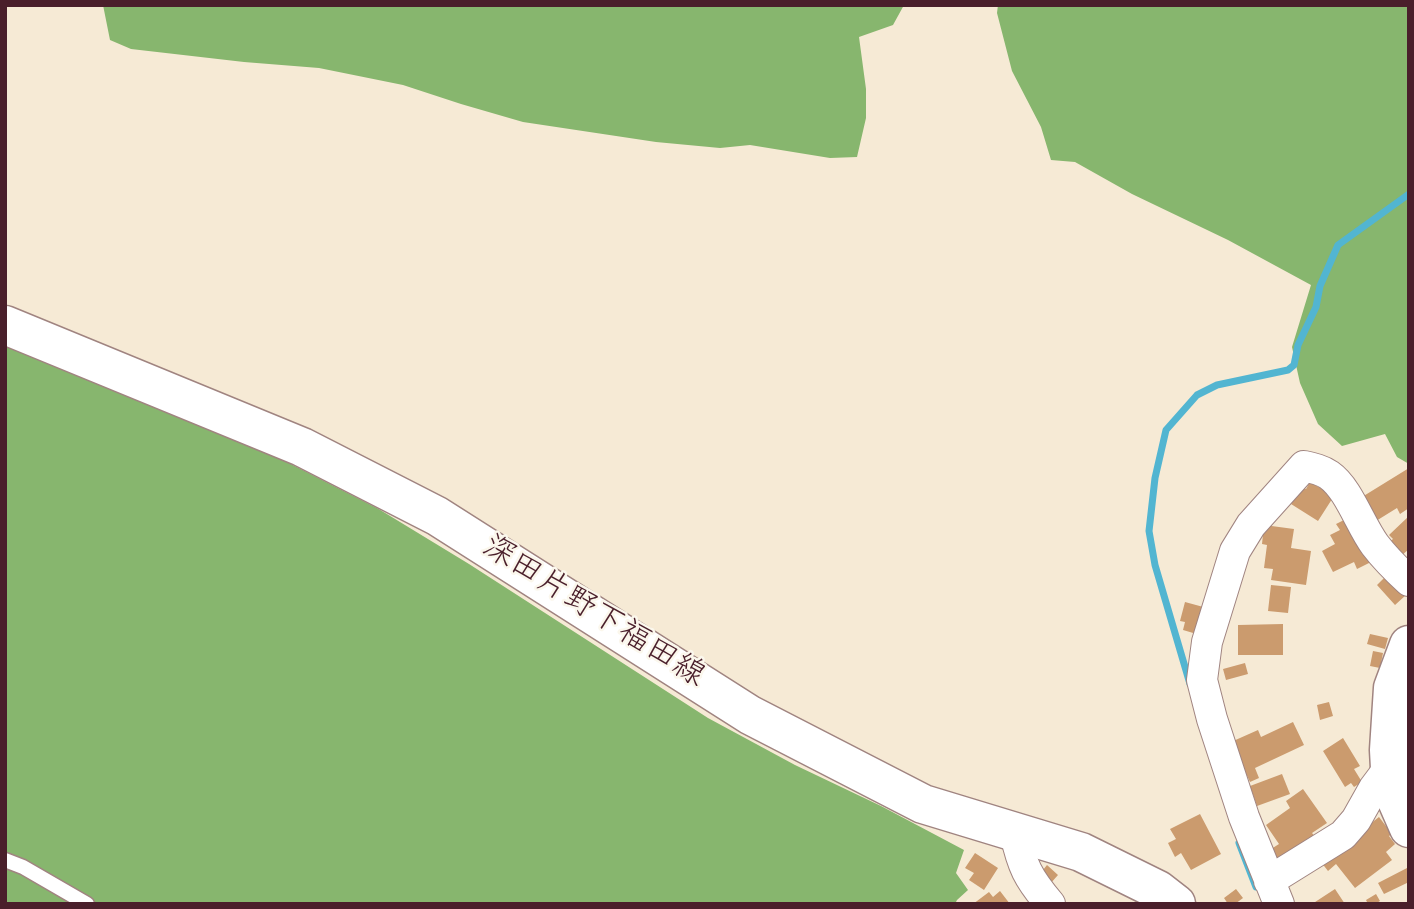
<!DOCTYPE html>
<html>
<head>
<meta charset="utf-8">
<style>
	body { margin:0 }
	#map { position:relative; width:1414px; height:909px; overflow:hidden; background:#f6ead5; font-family:"Indie Flower",sans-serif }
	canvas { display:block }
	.frame { position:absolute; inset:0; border:7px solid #4a1f2b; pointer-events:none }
</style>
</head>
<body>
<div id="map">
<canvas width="1414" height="909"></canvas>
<div class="frame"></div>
</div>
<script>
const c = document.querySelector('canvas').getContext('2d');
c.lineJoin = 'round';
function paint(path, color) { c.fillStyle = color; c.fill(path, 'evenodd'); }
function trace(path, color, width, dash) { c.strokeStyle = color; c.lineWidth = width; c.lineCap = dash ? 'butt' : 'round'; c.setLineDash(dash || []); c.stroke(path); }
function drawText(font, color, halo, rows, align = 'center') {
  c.font = font + ' "Indie Flower","Klee One",sans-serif'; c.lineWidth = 5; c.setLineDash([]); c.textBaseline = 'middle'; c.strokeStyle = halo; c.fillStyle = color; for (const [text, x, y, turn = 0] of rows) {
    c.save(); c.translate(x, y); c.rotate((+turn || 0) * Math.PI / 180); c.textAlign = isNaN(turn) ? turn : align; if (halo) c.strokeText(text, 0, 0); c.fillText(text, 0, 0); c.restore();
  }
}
const forest = new Path2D(`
	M 103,5 L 904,5 L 893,25 L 859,37 L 866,89 L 866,118 L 857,157 L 830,158 L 750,145 L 720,148 L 656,142 L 523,122 L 461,104 L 403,85 L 319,68 L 244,62 L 131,49 L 110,40 Z
	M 998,5 L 1409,5 L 1409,464 L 1397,457 L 1385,434 L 1342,446 L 1318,424 L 1300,383 L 1292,347 L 1311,285 L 1228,240 L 1132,194 L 1075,162 L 1051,160 L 1041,127 L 1012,71 L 997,13 Z
	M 5,344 L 242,439 L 377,508 L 469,564 L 708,718 L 795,765 L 881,806 L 964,850 L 956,873 L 968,890 L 957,900 L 955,904 L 5,904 Z`);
const stream = new Path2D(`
	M 1190,684 L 1155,565 L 1149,531 L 1155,478 L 1166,430 L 1197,395 L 1217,385 L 1288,370 L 1294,365 L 1298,345 L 1316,307 L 1320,286 L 1338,245 L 1409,194
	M 1239,843 L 1256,887`);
const building = new Path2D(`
	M 1409,468 L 1409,508 L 1400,514 L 1397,508 L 1376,521 L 1362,497 Z
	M 1310,482 L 1334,496 L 1318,521 L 1291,504 L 1301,487 L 1306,489 Z
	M 1409,516 L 1409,549 L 1400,557 L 1388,543 L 1393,539 L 1389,535 Z
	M 1348,518 L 1371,562 L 1357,569 L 1354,562 L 1333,572 L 1322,551 L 1335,544 L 1330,535 L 1340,530 L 1336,524 Z
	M 1264,525 L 1294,529 L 1291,548 L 1311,551 L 1306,585 L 1271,580 L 1273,569 L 1264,568 L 1267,545 L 1262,544 Z
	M 1388,574 L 1406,595 L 1395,605 L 1377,585 Z
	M 1271,585 L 1291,587 L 1288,613 L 1268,611 Z
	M 1185,602 L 1207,608 L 1200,635 L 1183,630 L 1185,622 L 1180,621 Z
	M 1283,624 L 1283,655 L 1238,655 L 1238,625 Z
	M 1370,634 L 1388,638 L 1385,649 L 1367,644 Z
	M 1373,651 L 1383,653 L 1380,668 L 1370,666 Z
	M 1245,663 L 1248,674 L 1226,680 L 1223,669 Z
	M 1329,702 L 1333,716 L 1320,720 L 1317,705 Z
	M 1293,722 L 1304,745 L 1255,768 L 1259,778 L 1250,782 L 1231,742 L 1258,730 L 1261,737 Z
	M 1343,738 L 1360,766 L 1354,769 L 1362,782 L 1354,787 L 1351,783 L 1345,787 L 1323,751 Z
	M 1282,774 L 1290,794 L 1257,806 L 1250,786 Z
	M 1303,789 L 1327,823 L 1312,833 L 1317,839 L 1278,866 L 1268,851 L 1279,844 L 1266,825 L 1290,808 L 1286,801 Z
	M 1200,814 L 1221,854 L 1191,870 L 1181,853 L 1175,857 L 1168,843 L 1176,839 L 1170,829 Z
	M 1379,817 L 1392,834 L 1389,836 L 1395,844 L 1386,852 L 1392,860 L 1355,888 L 1336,864 L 1328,871 L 1321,862 Z
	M 975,853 L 998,868 L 984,890 L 969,880 L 974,873 L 965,868 Z
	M 1047,865 L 1058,875 L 1050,884 L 1039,875 Z
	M 1407,868 L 1409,872 L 1409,882 L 1384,894 L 1378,883 Z
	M 1236,889 L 1243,898 L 1235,904 L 1228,904 L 1224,898 Z
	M 1335,889 L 1345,904 L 1312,904 Z
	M 1000,891 L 1010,904 L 973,904 L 989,892 L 993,897 Z
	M 1376,894 L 1380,901 L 1375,904 L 1368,904 L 1366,900 Z`);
const lane = new Path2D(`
	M 5,860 L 23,867 L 87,904`);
const street = new Path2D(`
	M 1015,833 C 1022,866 1028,878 1050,904
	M 1269,881 L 1343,835 L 1356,820 L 1374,788 L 1389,768
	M 1279,904 L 1244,817 L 1212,719 L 1202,680 L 1207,642 L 1235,551 L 1251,525 L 1304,466 C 1313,468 1322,470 1329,475 C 1349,489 1360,525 1375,545 C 1385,558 1397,570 1409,581`);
const secondary = new Path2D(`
	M 5,325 L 302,447 L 437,516 L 750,715 L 923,804 L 1081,852 L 1158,890 L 1176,904
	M 1409,645 L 1393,688 L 1389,750 L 1391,787 L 1409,828`);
const streetNames = [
	["深田片野下福田線",592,614,32]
];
paint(forest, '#87b66e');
trace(stream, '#52b5d1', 7);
paint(building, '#cb9b6e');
trace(lane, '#a08480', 17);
trace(street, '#a08480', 32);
trace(secondary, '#a08480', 41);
trace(lane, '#fff', 14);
trace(street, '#fff', 30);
trace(secondary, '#fff', 38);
drawText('32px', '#4a1f2b', '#fbf7ec', streetNames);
</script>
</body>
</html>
